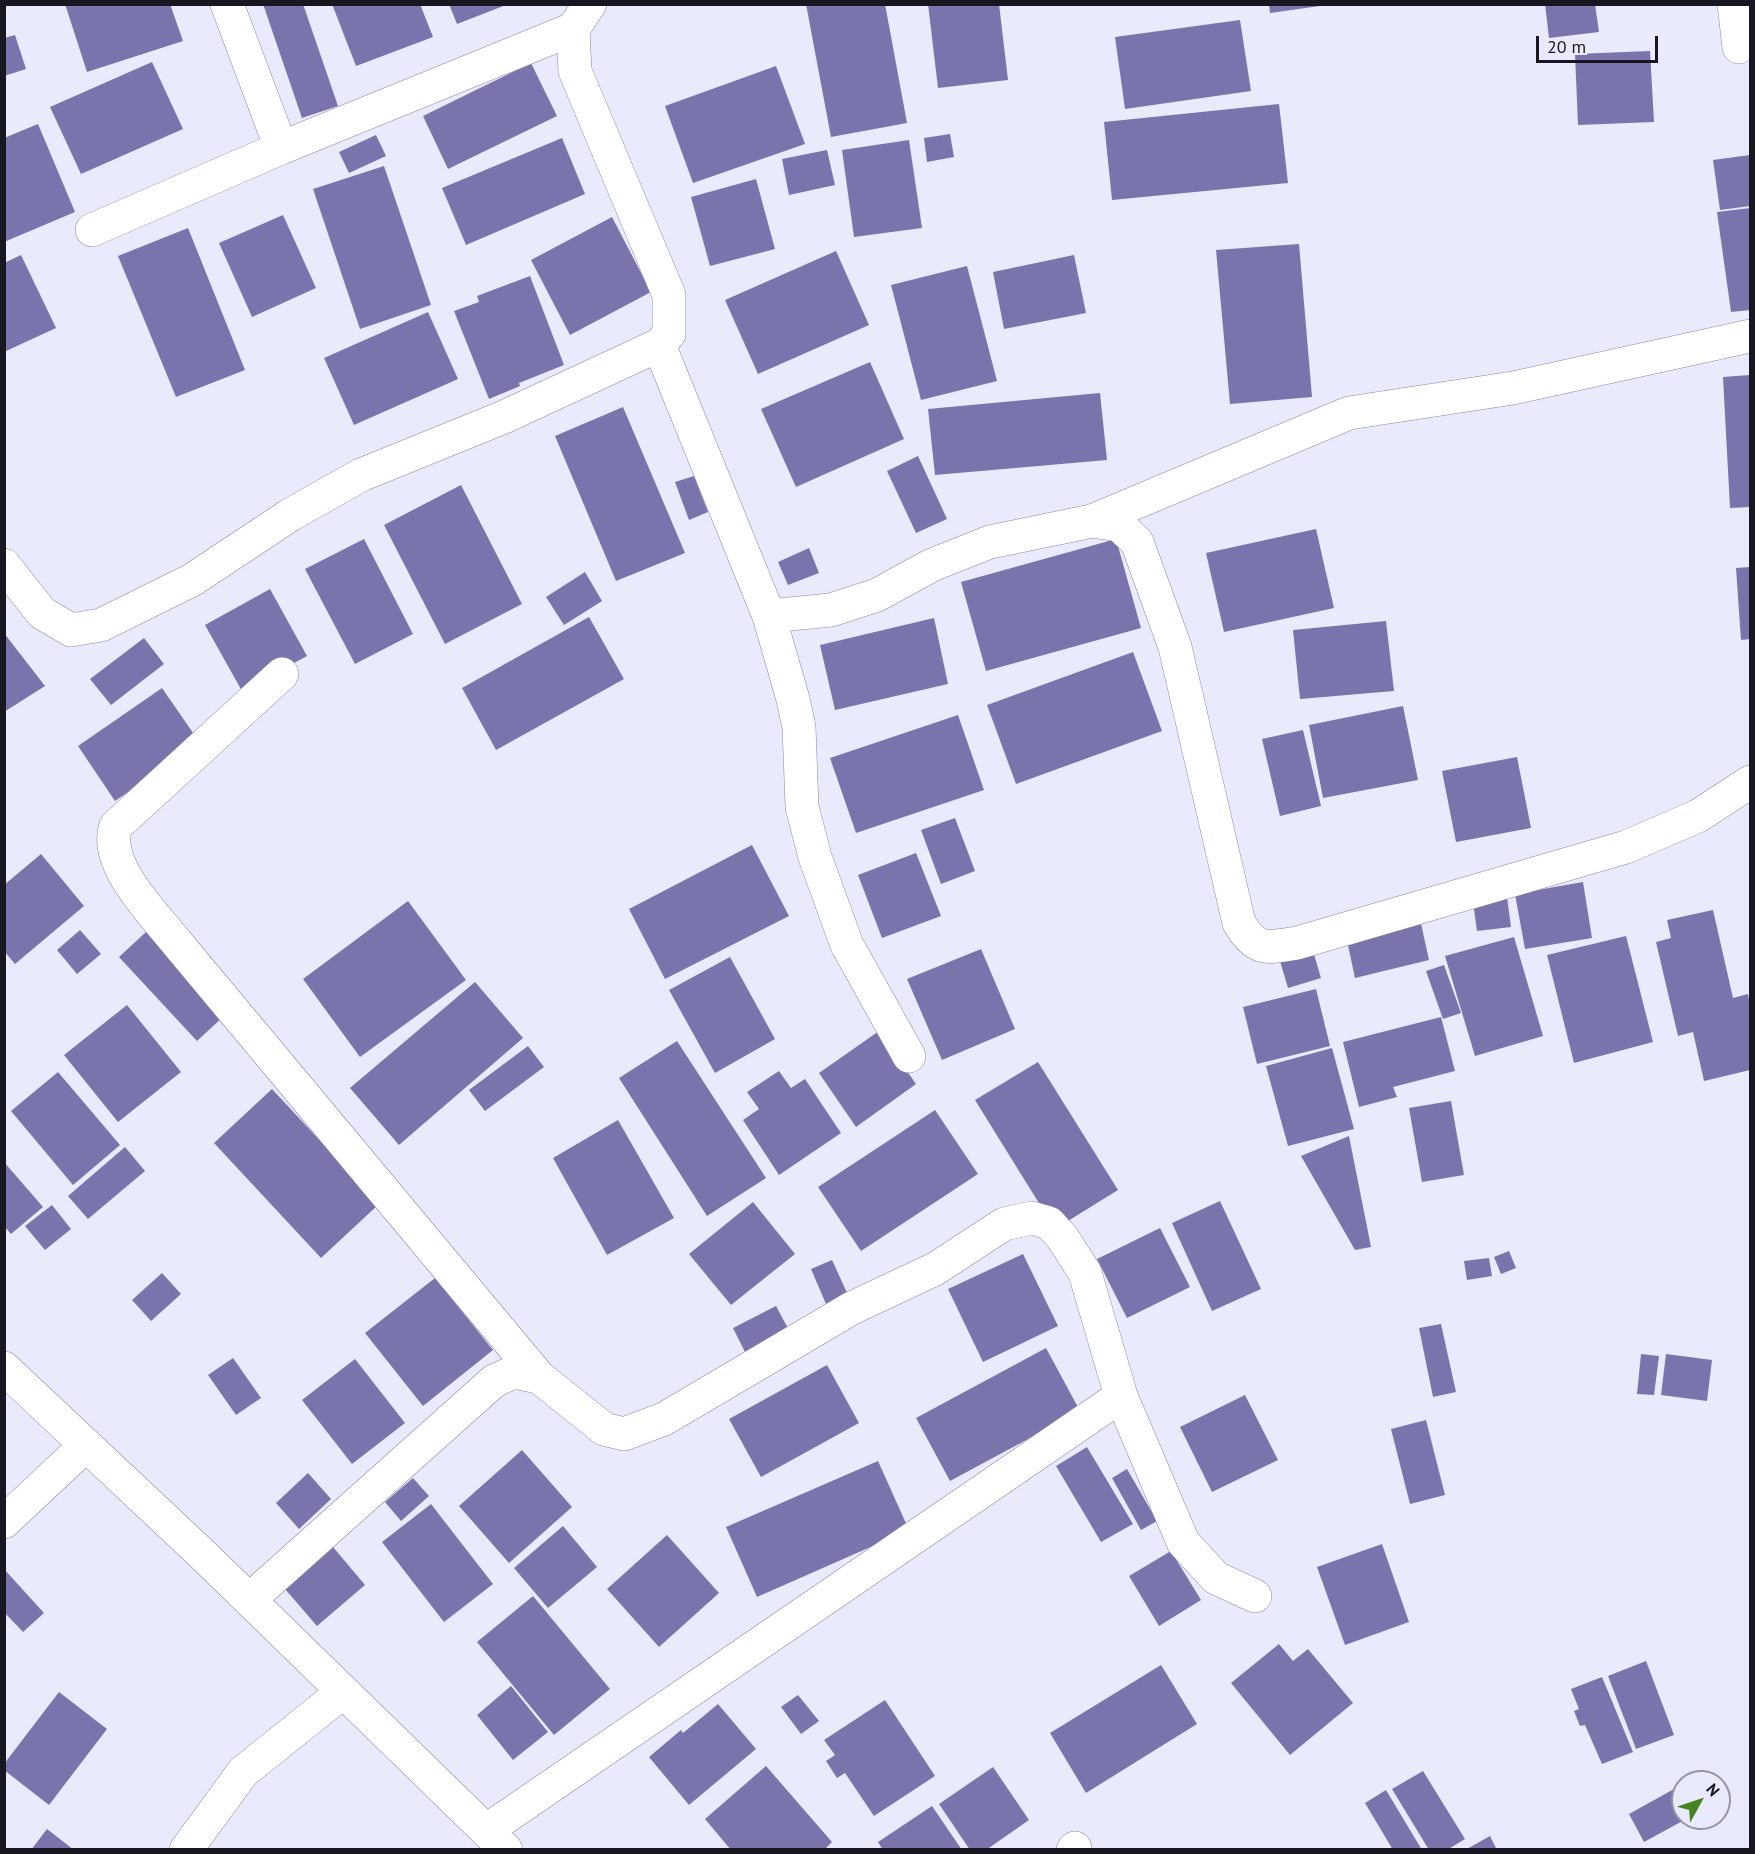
<!DOCTYPE html>
<html>
<head>
<meta charset="utf-8">
<style>
	body { margin:0 }
	#map { position:relative; width:1755px; height:1854px; overflow:hidden; background:#eaeafd; font-family:"PT Sans",sans-serif }
	canvas { display:block }
	.frame { position:absolute; inset:0; border:6px solid #171621; pointer-events:none }
	.north { position:absolute; left:1671px; top:1770px; width:60px; height:60px; box-sizing:border-box; background:#eaeafd; border:2px solid #9695a5; border-radius:50%; rotate:50deg; font-size:16px; font-weight:700; line-height:24px; text-align:center; color:#171621 }
	.north::after { content:''; display:block; margin:auto; width:21px; height:27px; background:#468423; clip-path:polygon(50% 0,100% 100%,50% 72%,0 100%) }
	.scale { position:absolute; left:1536px; top:36px; width:122px; height:27px; box-sizing:border-box; border:3px solid #171621; border-top:0; padding-left:8px; font-size:18px; line-height:21px; white-space:nowrap; color:#171621; -webkit-text-stroke:4px #eaeafd; paint-order:stroke }
</style>
</head>
<body>
<div id="map">
<canvas width="1755" height="1854"></canvas>
<div class="frame"></div>
<div class="north">N</div>
<div class="scale">20 m</div>
</div>
<script>
const c = document.querySelector('canvas').getContext('2d');
c.lineJoin = 'round';
function paint(path, color) { c.fillStyle = color; c.fill(path, 'evenodd'); }
function trace(path, color, width, dash) { c.strokeStyle = color; c.lineWidth = width; c.lineCap = dash ? 'butt' : 'round'; c.setLineDash(dash || []); c.stroke(path); }
const building = new Path2D(`
	M 65,4 L 170,4 L 183,41 L 87,72 Z
	M 263,4 L 303,4 L 338,106 L 302,118 Z
	M 332,4 L 420,4 L 433,37 L 356,66 Z
	M 449,4 L 506,4 L 506,5 L 457,24 Z
	M 806,4 L 885,4 L 907,123 L 831,137 Z
	M 928,4 L 999,4 L 1008,80 L 938,88 Z
	M 1269,4 L 1320,4 L 1320,6 L 1270,13 Z
	M 1545,4 L 1595,4 L 1599,32 L 1549,38 Z
	M 1240,20 L 1251,91 L 1125,109 L 1115,37 Z
	M 15,35 L 26,69 L 4,76 L 4,38 Z
	M 1650,51 L 1654,122 L 1578,125 L 1575,54 Z
	M 152,62 L 183,129 L 81,174 L 50,107 Z
	M 531,63 L 557,116 L 448,169 L 423,116 Z
	M 776,66 L 805,144 L 693,183 L 665,106 Z
	M 1279,104 L 1288,183 L 1112,200 L 1104,122 Z
	M 38,124 L 75,212 L 4,242 L 4,138 Z
	M 950,134 L 954,157 L 927,162 L 924,138 Z
	M 376,135 L 386,156 L 349,173 L 339,152 Z
	M 562,138 L 585,194 L 466,245 L 442,188 Z
	M 909,140 L 922,228 L 854,237 L 842,150 Z
	M 827,150 L 835,185 L 789,195 L 782,159 Z
	M 1750,155 L 1750,206 L 1720,210 L 1713,160 Z
	M 384,166 L 431,305 L 360,329 L 313,189 Z
	M 756,179 L 775,249 L 710,266 L 691,197 Z
	M 1750,208 L 1750,310 L 1731,312 L 1717,212 Z
	M 283,215 L 316,288 L 252,317 L 219,243 Z
	M 612,217 L 651,292 L 570,335 L 531,260 Z
	M 188,228 L 245,370 L 176,397 L 118,256 Z
	M 1299,244 L 1312,397 L 1230,404 L 1216,250 Z
	M 836,251 L 869,325 L 758,374 L 725,300 Z
	M 21,255 L 56,328 L 4,352 L 4,263 Z
	M 1074,255 L 1086,313 L 1004,329 L 993,272 Z
	M 967,266 L 997,381 L 921,400 L 891,285 Z
	M 530,276 L 564,365 L 519,383 L 520,386 L 489,399 L 454,311 L 479,302 L 477,296 Z
	M 428,312 L 458,379 L 354,425 L 324,358 Z
	M 870,362 L 904,439 L 796,487 L 761,409 Z
	M 1750,375 L 1750,507 L 1730,508 L 1723,377 Z
	M 1100,393 L 1107,460 L 935,475 L 928,409 Z
	M 623,407 L 685,553 L 616,581 L 555,436 Z
	M 918,456 L 947,519 L 916,533 L 887,471 Z
	M 694,476 L 708,512 L 689,520 L 675,482 Z
	M 461,485 L 522,604 L 445,644 L 384,525 Z
	M 1316,529 L 1334,608 L 1224,632 L 1206,553 Z
	M 364,539 L 413,634 L 355,664 L 305,569 Z
	M 1116,539 L 1141,628 L 986,671 L 961,582 Z
	M 809,548 L 819,573 L 788,585 L 778,562 Z
	M 1750,567 L 1750,639 L 1741,640 L 1736,568 Z
	M 585,572 L 602,601 L 564,625 L 546,597 Z
	M 270,589 L 307,656 L 242,691 L 205,625 Z
	M 589,617 L 624,679 L 496,750 L 462,688 Z
	M 934,618 L 948,684 L 835,710 L 820,645 Z
	M 1386,621 L 1394,691 L 1300,699 L 1293,630 Z
	M 4,633 L 45,686 L 4,712 Z
	M 144,638 L 164,664 L 111,705 L 90,679 Z
	M 1133,652 L 1162,731 L 1016,784 L 987,705 Z
	M 162,688 L 200,743 L 115,801 L 78,746 Z
	M 1403,706 L 1418,780 L 1323,798 L 1309,725 Z
	M 958,715 L 984,790 L 856,833 L 830,758 Z
	M 1303,730 L 1321,806 L 1280,816 L 1262,739 Z
	M 1517,757 L 1531,828 L 1456,842 L 1442,771 Z
	M 955,818 L 975,871 L 941,884 L 921,830 Z
	M 752,845 L 789,916 L 665,979 L 629,909 Z
	M 916,853 L 941,916 L 882,938 L 858,875 Z
	M 41,854 L 84,906 L 15,964 L 4,951 L 4,885 Z
	M 1583,882 L 1592,938 L 1525,949 L 1515,894 Z
	M 1507,897 L 1511,927 L 1477,931 L 1473,902 Z
	M 408,901 L 466,980 L 360,1057 L 303,979 Z
	M 1713,910 L 1733,998 L 1748,994 L 1750,1006 L 1750,1070 L 1704,1081 L 1693,1032 L 1678,1036 L 1656,942 L 1671,938 L 1667,920 Z
	M 1420,919 L 1429,960 L 1355,978 L 1346,936 Z
	M 80,930 L 101,954 L 77,974 L 57,950 Z
	M 146,932 L 225,1015 L 197,1041 L 119,957 Z
	M 1626,936 L 1653,1042 L 1574,1063 L 1547,955 Z
	M 1514,937 L 1543,1036 L 1475,1056 L 1445,956 Z
	M 981,949 L 1015,1029 L 942,1060 L 907,979 Z
	M 1313,951 L 1321,978 L 1288,988 L 1280,961 Z
	M 730,957 L 775,1039 L 715,1073 L 669,990 Z
	M 1444,965 L 1461,1013 L 1443,1019 L 1426,971 Z
	M 475,982 L 523,1038 L 399,1145 L 350,1088 Z
	M 1316,989 L 1330,1046 L 1257,1064 L 1243,1007 Z
	M 127,1005 L 181,1072 L 118,1122 L 64,1055 Z
	M 1441,1017 L 1455,1071 L 1393,1087 L 1397,1097 L 1359,1107 L 1343,1042 Z
	M 879,1031 L 916,1084 L 856,1127 L 819,1073 Z
	M 677,1041 L 766,1178 L 707,1216 L 619,1078 Z
	M 528,1046 L 544,1067 L 485,1111 L 469,1090 Z
	M 1332,1048 L 1354,1129 L 1288,1146 L 1266,1066 Z
	M 1038,1062 L 1118,1190 L 1055,1229 L 975,1100 Z
	M 779,1071 L 791,1088 L 805,1079 L 841,1133 L 779,1175 L 743,1120 L 759,1109 L 747,1092 Z
	M 58,1072 L 120,1145 L 73,1185 L 11,1111 Z
	M 272,1089 L 379,1204 L 321,1258 L 214,1143 Z
	M 1451,1101 L 1464,1175 L 1422,1182 L 1409,1108 Z
	M 935,1110 L 978,1174 L 861,1251 L 818,1187 Z
	M 618,1120 L 674,1218 L 607,1255 L 553,1158 Z
	M 1349,1136 L 1371,1247 L 1355,1250 L 1301,1156 Z
	M 125,1147 L 145,1171 L 88,1219 L 68,1196 Z
	M 4,1162 L 43,1207 L 11,1234 L 4,1226 Z
	M 1220,1201 L 1261,1289 L 1212,1311 L 1172,1223 Z
	M 753,1202 L 795,1254 L 731,1305 L 689,1254 Z
	M 52,1205 L 71,1229 L 45,1250 L 25,1226 Z
	M 1160,1228 L 1190,1287 L 1127,1318 L 1097,1259 Z
	M 1509,1251 L 1516,1268 L 1501,1274 L 1494,1257 Z
	M 1023,1254 L 1058,1326 L 983,1362 L 948,1289 Z
	M 1489,1258 L 1492,1276 L 1467,1280 L 1464,1261 Z
	M 832,1260 L 848,1295 L 826,1304 L 811,1269 Z
	M 162,1273 L 181,1294 L 151,1321 L 132,1300 Z
	M 435,1278 L 493,1350 L 423,1406 L 365,1333 Z
	M 776,1306 L 790,1332 L 746,1354 L 733,1328 Z
	M 1441,1324 L 1456,1392 L 1433,1397 L 1419,1328 Z
	M 1046,1348 L 1080,1411 L 950,1481 L 916,1418 Z
	M 1641,1354 L 1659,1356 L 1654,1395 L 1637,1394 Z
	M 1666,1354 L 1712,1360 L 1707,1401 L 1661,1395 Z
	M 233,1358 L 261,1398 L 236,1415 L 208,1375 Z
	M 355,1359 L 405,1423 L 352,1464 L 302,1400 Z
	M 827,1365 L 859,1423 L 761,1477 L 729,1419 Z
	M 1245,1395 L 1278,1460 L 1212,1492 L 1180,1427 Z
	M 1426,1420 L 1445,1495 L 1410,1504 L 1391,1429 Z
	M 1087,1447 L 1133,1524 L 1101,1542 L 1056,1466 Z
	M 522,1450 L 572,1507 L 509,1563 L 459,1506 Z
	M 878,1461 L 909,1530 L 757,1597 L 726,1527 Z
	M 1127,1469 L 1157,1521 L 1141,1530 L 1112,1478 Z
	M 308,1473 L 331,1499 L 299,1529 L 276,1503 Z
	M 413,1478 L 429,1496 L 401,1521 L 385,1502 Z
	M 431,1504 L 493,1584 L 444,1622 L 382,1542 Z
	M 563,1526 L 597,1567 L 548,1608 L 514,1568 Z
	M 667,1535 L 719,1593 L 659,1647 L 607,1589 Z
	M 1382,1544 L 1409,1622 L 1345,1645 L 1317,1567 Z
	M 333,1547 L 365,1585 L 317,1626 L 285,1589 Z
	M 1171,1551 L 1201,1600 L 1159,1626 L 1129,1576 Z
	M 4,1569 L 44,1613 L 23,1632 L 4,1612 Z
	M 533,1596 L 610,1689 L 554,1735 L 477,1642 Z
	M 1279,1644 L 1293,1661 L 1308,1649 L 1353,1703 L 1290,1755 L 1231,1683 Z
	M 1646,1661 L 1674,1735 L 1636,1749 L 1608,1676 Z
	M 1161,1665 L 1197,1724 L 1086,1793 L 1050,1733 Z
	M 1602,1677 L 1633,1752 L 1602,1764 L 1585,1725 L 1580,1726 L 1574,1711 L 1579,1709 L 1571,1689 Z
	M 511,1686 L 548,1732 L 513,1760 L 477,1715 Z
	M 59,1692 L 107,1729 L 49,1805 L 4,1770 L 4,1764 Z
	M 798,1695 L 819,1721 L 801,1734 L 781,1707 Z
	M 885,1700 L 935,1776 L 874,1816 L 845,1773 L 837,1778 L 826,1761 L 835,1755 L 824,1740 Z
	M 718,1704 L 756,1749 L 689,1805 L 649,1757 L 681,1730 L 683,1733 Z
	M 766,1766 L 832,1842 L 824,1850 L 731,1850 L 705,1819 Z
	M 993,1767 L 1029,1820 L 986,1850 L 970,1850 L 939,1804 Z
	M 1423,1771 L 1465,1839 L 1447,1850 L 1429,1850 L 1392,1789 Z
	M 1683,1784 L 1683,1818 L 1688,1818 L 1644,1842 L 1629,1814 Z
	M 1386,1790 L 1422,1850 L 1393,1850 L 1365,1803 Z
	M 932,1806 L 962,1850 L 883,1850 L 878,1842 Z
	M 47,1829 L 74,1850 L 31,1850 Z
	M 1490,1836 L 1497,1850 L 1465,1850 Z`);
const minor = new Path2D(`
	M 227,4 L 281,148
	M 1734,4 L 1739,47
	M 92,230 L 281,148 L 573,29
	M 659,345 L 769,616 L 793,699 L 799,727 L 802,807 L 815,857 L 847,945 L 909,1056
	M 1092,521 L 1349,413 L 1513,388 L 1750,336
	M 4,565 L 42,613 L 71,630 L 101,625 L 192,580 L 290,515 L 361,475 L 504,417 L 659,345 L 669,334 L 669,295 L 575,71 L 573,29 L 590,4
	M 769,616 L 831,610 L 877,595 L 932,565 L 990,542 L 1092,521 L 1119,525 L 1137,542 L 1175,647 L 1239,923 C 1257,952 1266,948 1297,943 L 1626,847 L 1698,816 L 1750,782
	M 282,674 L 116,826 C 102,864 155,915 177,943 L 539,1377
	M 4,1368 L 201,1553 L 506,1850
	M 4,1522 L 86,1445
	M 249,1600 L 494,1381 L 514,1372 L 539,1377 L 604,1429 L 624,1434 L 664,1419 L 852,1308 L 935,1269 L 1004,1224 L 1032,1218 L 1049,1223 L 1062,1237 L 1085,1273 L 1121,1396 L 1183,1542 L 1216,1578 L 1255,1596
	M 487,1830 L 1121,1396
	M 186,1850 L 243,1772 L 343,1692
	M 1073,1850 L 1075,1848`);
paint(building, '#7975ac');
trace(minor, '#8888a4', 34);
trace(minor, '#fff', 33);
</script>
</body>
</html>
